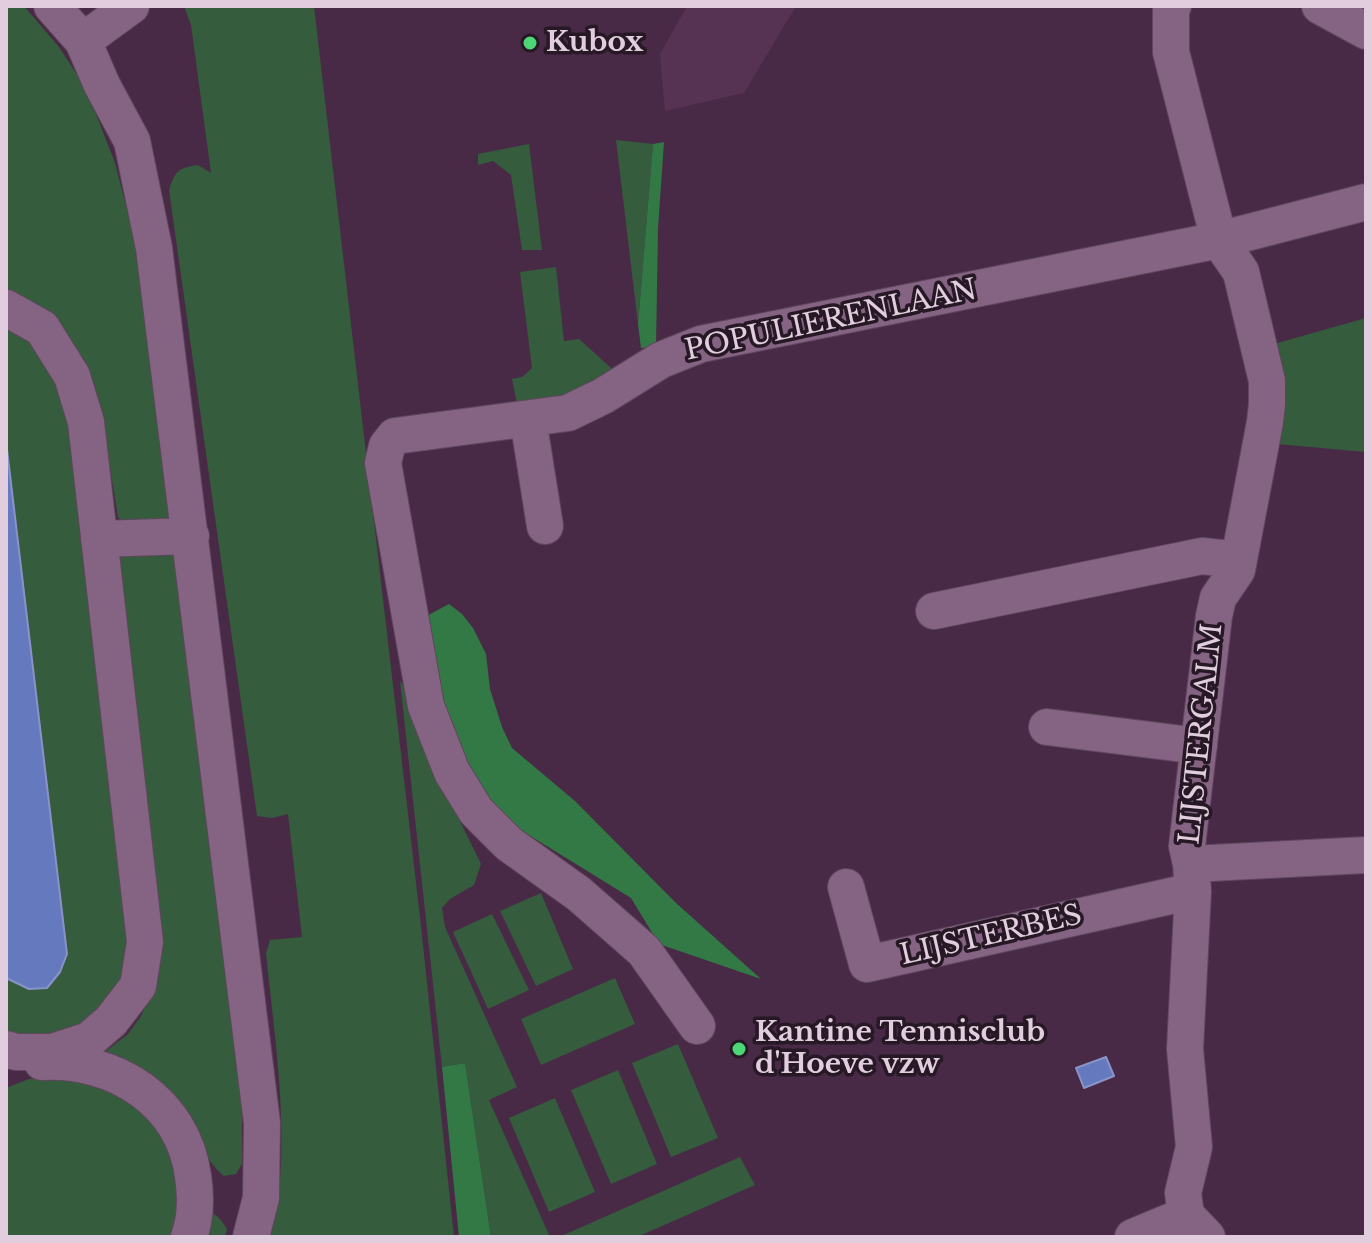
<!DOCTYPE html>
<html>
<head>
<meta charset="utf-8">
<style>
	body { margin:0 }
	#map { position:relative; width:1372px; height:1243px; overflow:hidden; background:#482a46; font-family:"Libre Baskerville",serif }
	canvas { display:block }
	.frame { position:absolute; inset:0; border:8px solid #e1cdde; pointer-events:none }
</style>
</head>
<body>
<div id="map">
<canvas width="1372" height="1243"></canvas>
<div class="frame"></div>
</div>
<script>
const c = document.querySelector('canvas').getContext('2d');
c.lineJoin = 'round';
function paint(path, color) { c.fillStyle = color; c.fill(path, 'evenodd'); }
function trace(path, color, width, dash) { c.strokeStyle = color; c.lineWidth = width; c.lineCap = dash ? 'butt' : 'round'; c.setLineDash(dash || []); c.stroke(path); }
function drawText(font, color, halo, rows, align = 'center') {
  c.font = font + ' "Libre Baskerville",serif'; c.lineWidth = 7; c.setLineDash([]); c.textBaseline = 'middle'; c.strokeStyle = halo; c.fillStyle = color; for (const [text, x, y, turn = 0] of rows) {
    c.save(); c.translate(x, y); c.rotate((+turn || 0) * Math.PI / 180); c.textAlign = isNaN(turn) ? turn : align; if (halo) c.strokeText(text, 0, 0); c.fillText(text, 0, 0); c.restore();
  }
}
const built = new Path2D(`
	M 687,6 L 796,6 L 744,93 L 665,111 L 660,54 Z`);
const green = new Path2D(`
	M 6,6 L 24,6 L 59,47 L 78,76 L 96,114 L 115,163 L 135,240 L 173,521 L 130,529 L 118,517 L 101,413 L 94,382 L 85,361 L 52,317 L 30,300 L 6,294 Z
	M 184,6 L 314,6 L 420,917 L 454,1237 L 269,1237 C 275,1213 280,1188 281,1164 C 284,1093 273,1023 266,953 L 270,940 L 302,937 L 288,814 L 272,818 L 257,816 L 169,190 C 175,171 178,168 198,165 L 211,173 L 191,25 Z
	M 616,140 L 653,144 L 638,324 Z
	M 529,144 L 542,250 L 522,250 L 511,175 L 493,161 L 478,165 L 478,154 Z
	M 556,267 L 564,341 L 579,339 L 621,377 L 589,394 L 518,409 L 512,379 L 522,377 L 532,368 L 520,272 Z
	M 1366,318 L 1366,452 L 1277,444 L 1274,344 Z
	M 6,324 L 32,338 L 67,395 L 132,967 L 81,1032 L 6,1038 L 6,978 L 29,989 L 6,441 Z
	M 123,550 L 174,551 L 242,1068 L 242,1164 L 236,1174 L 224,1176 C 201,1157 200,1136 184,1113 C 164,1086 134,1069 106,1051 L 128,1034 L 141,1016 L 151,994 L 117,569 Z
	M 400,681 L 412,698 L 435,770 L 481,864 L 474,885 L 450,899 L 442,908 L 445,927 L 517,1087 L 489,1100 L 550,1237 L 491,1237 L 465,1063 L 442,1067 Z
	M 541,893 L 573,969 L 536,986 L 500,911 Z
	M 492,914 L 529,990 L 488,1009 L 453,932 Z
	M 615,978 L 635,1024 L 541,1065 L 521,1019 Z
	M 678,1044 L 718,1138 L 671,1157 L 632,1063 Z
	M 618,1070 L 657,1164 L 611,1184 L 571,1090 Z
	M 54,1075 L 79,1076 L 146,1109 L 181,1175 L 174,1237 L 6,1237 L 6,1088 L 29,1079 Z
	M 555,1098 L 595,1192 L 549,1212 L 509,1118 Z
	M 740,1157 L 755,1185 L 637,1237 L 559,1237 Z
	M 213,1213 L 220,1219 L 227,1229 L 225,1237 L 205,1237 Z`);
const forest = new Path2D(`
	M 664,142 L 658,228 L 656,347 L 641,348 L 638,324 L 653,144 Z
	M 449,604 L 462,614 L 473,628 L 486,654 L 490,689 L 502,727 L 512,748 L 575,801 L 676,903 L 761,979 L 659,944 L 631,898 L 511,824 L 477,793 L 452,747 L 421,619 Z
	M 465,1063 L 491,1237 L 459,1237 L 442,1067 Z`);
const water = new Path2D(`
	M 6,441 L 67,954 L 60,972 L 47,988 L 29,989 L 6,978 Z
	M 1106,1057 L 1114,1076 L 1084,1088 L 1076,1068 Z`);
const minor = new Path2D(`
	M 52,6 L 83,41 L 102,85 L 132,141 L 154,248 L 262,1123 L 261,1198 L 251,1237
	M 1173,6 L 1171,10 L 1171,52 L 1219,240 L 1241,272 L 1267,381 L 1267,404 L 1265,422 L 1237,570 L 1218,598 L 1214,616 L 1187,846 L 1191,864 L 1193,891 L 1185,1049 L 1194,1147 L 1183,1193 L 1186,1215 L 1207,1237
	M 1320,6 L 1366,31
	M 83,41 L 131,6
	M 6,308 L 42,328 L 72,376 L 86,422 L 145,942 L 138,986 L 111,1021 L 89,1040 L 52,1052 L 16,1052 L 6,1049
	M 528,419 L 545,526
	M 99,539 L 191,536
	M 934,611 L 1202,556 L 1239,560
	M 1047,727 L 1199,746
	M 1191,864 L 1366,855
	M 846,887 L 867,964 L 1193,891
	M 697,1026 L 644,951 L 579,894 L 509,844 L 476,811 L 452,772 L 426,706 L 383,463 L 387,446 L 395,436 L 568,413 L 603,396 L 661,360 L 701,344 L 1219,240 L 1366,202
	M 42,1062 C 114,1058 183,1101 193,1176 C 196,1196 196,1218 189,1237
	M 1133,1237 L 1186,1215`);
const markers = [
	[530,43,8,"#4dd676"],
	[739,1049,8,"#4dd676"]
];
const poiNames = [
	["Kubox",546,43],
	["Kantine Tennisclub",755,1033],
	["d'Hoeve vzw",755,1065]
];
const streetNames = [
	["POPULIERENLAAN",831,321,-12],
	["LIJSTERGALM",1202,734,-84],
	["LIJSTERBES",991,936,-13]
];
paint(built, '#563253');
paint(green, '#345c3d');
paint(forest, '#327945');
paint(water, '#657abe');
trace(water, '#8a93c8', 2);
trace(minor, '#60465e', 38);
trace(minor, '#856382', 36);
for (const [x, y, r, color] of markers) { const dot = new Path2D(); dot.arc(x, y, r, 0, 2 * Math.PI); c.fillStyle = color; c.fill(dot); trace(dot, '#261825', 3); }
drawText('bold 28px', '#e1cdde', '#261825', poiNames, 'left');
drawText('28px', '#e1cdde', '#261825', streetNames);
</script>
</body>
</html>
